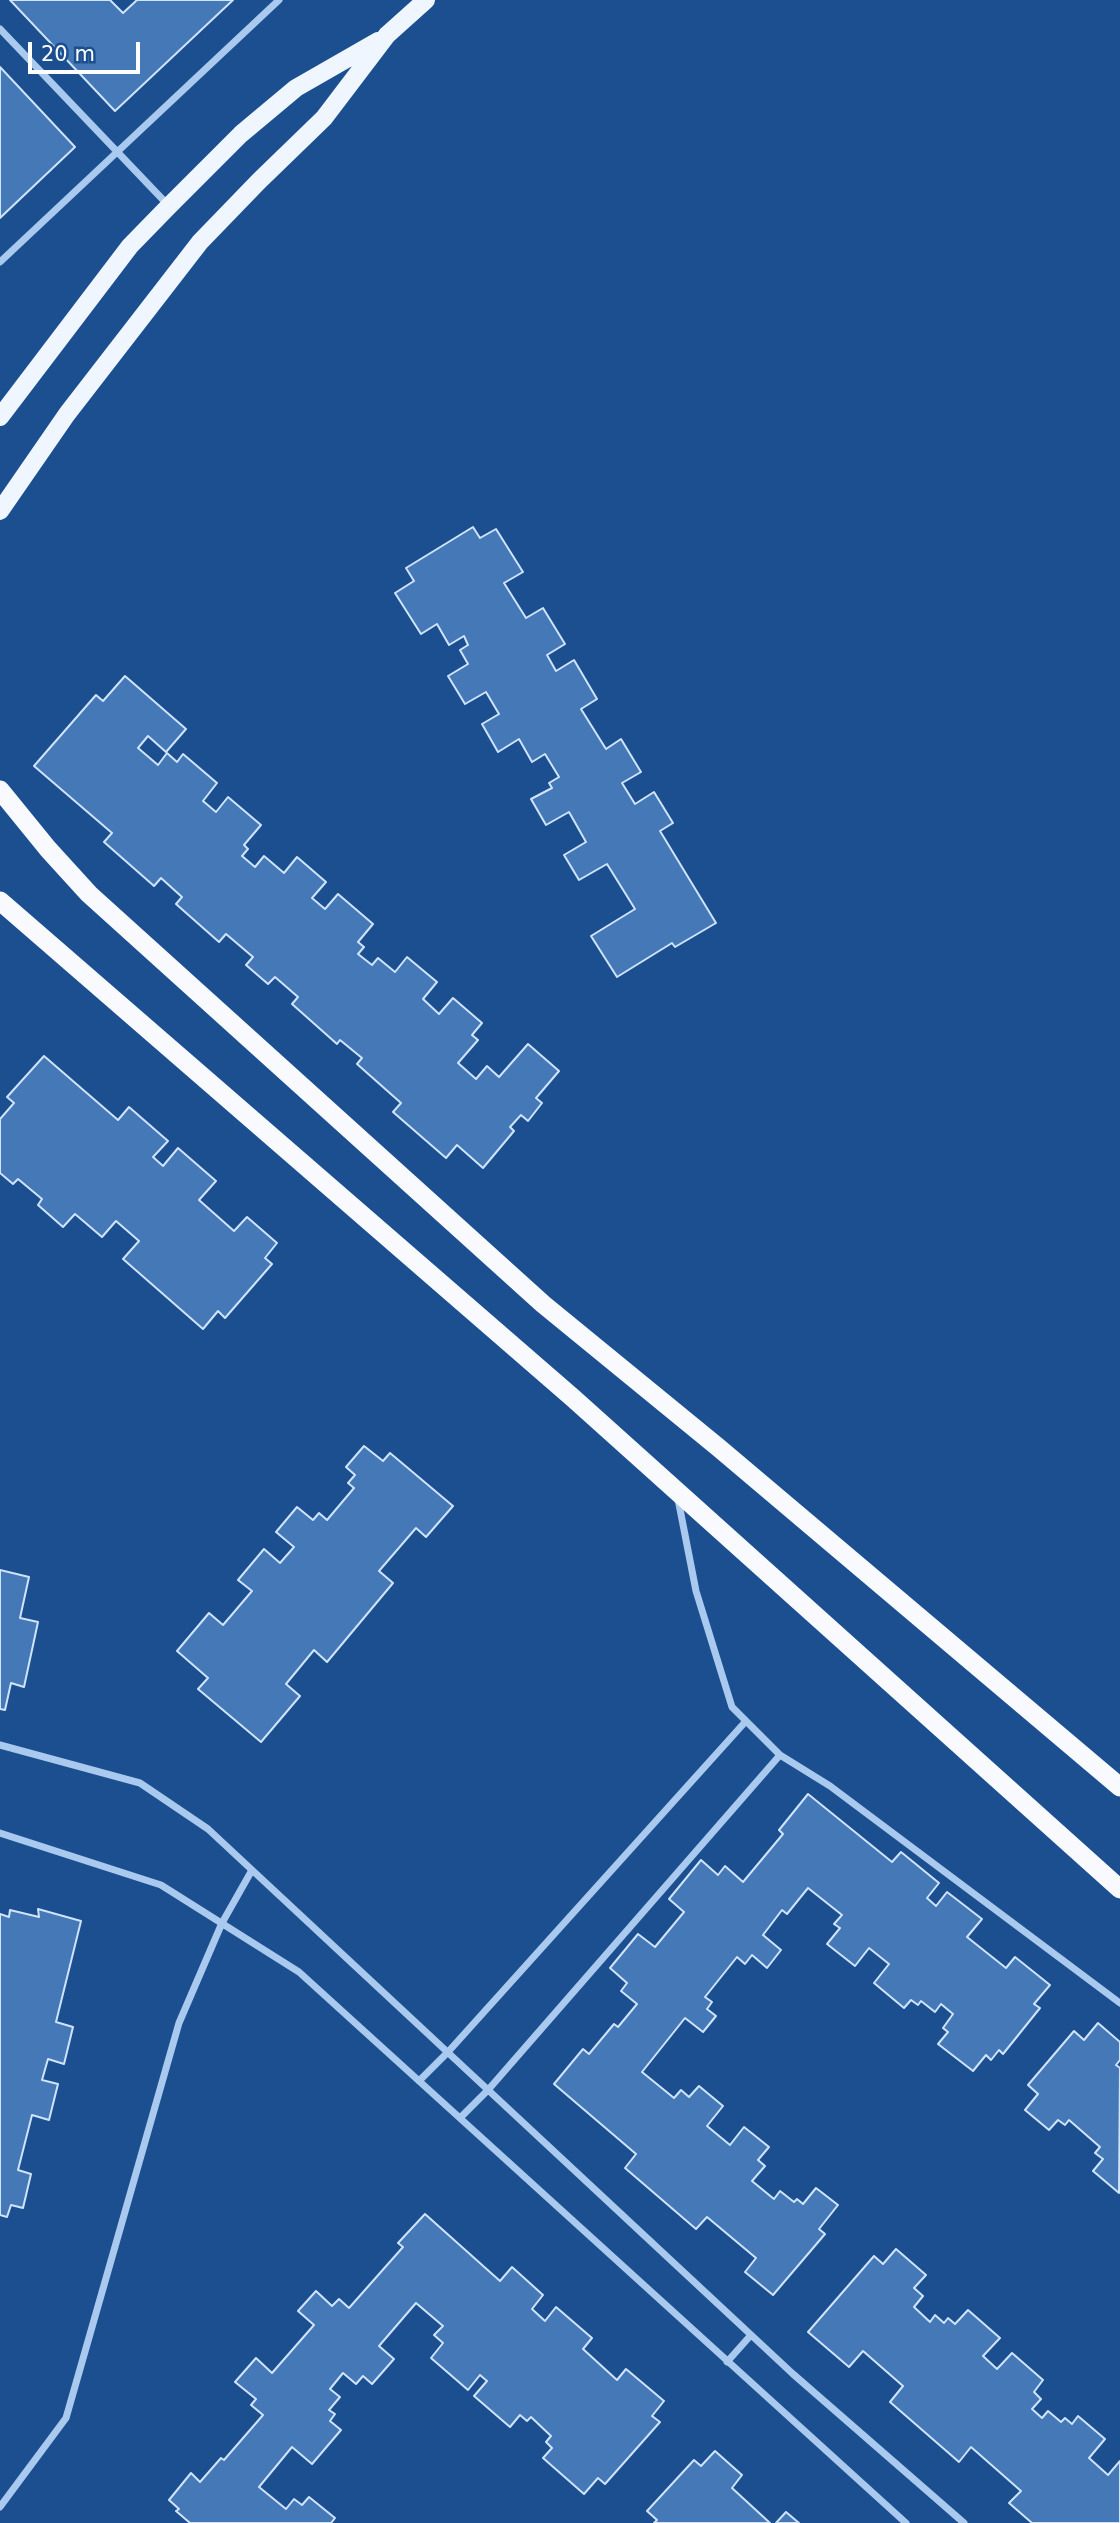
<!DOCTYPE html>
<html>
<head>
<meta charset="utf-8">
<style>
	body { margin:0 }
	#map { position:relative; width:1120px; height:2523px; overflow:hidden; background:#1b4f8f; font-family:"DejaVu Sans",sans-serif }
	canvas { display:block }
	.scale { position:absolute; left:28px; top:42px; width:112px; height:32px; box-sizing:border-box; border:4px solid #fff; border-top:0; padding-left:9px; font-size:21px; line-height:24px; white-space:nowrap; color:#fff; -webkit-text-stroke:5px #1b4f8f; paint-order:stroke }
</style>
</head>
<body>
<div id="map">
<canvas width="1120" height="2523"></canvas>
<div class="scale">20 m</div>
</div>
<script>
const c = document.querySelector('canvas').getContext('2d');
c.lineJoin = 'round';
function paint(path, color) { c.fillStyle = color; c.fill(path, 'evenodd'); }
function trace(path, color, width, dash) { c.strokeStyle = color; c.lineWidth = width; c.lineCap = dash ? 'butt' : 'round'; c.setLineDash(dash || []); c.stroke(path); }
const building = new Path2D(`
	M 10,0 L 110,0 L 123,13 L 137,0 L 233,0 L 115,111 Z
	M 0,67 L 75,147 L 0,218 Z
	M 473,527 L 480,538 L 496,529 L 523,572 L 504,583 L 526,618 L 543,608 L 565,644 L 547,655 L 556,671 L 574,660 L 597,699 L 581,709 L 606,749 L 621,739 L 641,772 L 622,783 L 635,804 L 654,792 L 673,823 L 660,831 L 716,923 L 675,947 L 672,943 L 617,977 L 591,936 L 635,909 L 607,864 L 579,880 L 564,855 L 586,842 L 569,812 L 546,825 L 531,799 L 552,788 L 549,783 L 559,777 L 545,754 L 532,762 L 519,739 L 498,752 L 482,724 L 499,714 L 486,692 L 465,704 L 448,676 L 468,664 L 460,650 L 468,645 L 464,636 L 449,645 L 437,624 L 421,634 L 395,593 L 414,581 L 406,568 Z
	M 125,676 L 186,729 L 166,752 L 148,736 L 138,748 L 158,765 L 167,753 L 177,762 L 183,754 L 217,783 L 203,801 L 216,812 L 228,797 L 261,825 L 244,845 L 248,849 L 242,856 L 255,867 L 264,856 L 284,873 L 297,857 L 326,882 L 312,898 L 325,909 L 338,894 L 373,924 L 358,942 L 364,947 L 358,954 L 372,965 L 378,958 L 395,972 L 407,957 L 437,982 L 423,999 L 439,1014 L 453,998 L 482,1023 L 472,1035 L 478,1040 L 458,1063 L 476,1079 L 487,1066 L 499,1077 L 528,1044 L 559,1071 L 536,1098 L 542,1103 L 528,1121 L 521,1115 L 510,1127 L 514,1131 L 483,1168 L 457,1145 L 446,1158 L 393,1112 L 401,1103 L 357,1064 L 362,1058 L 340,1040 L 337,1044 L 292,1004 L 298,997 L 275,977 L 268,984 L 246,965 L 253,957 L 226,934 L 219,942 L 176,904 L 182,897 L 161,878 L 154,886 L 104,842 L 112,833 L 34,766 L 96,695 L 103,701 Z
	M 44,1056 L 118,1120 L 129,1107 L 168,1141 L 153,1157 L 163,1166 L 178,1148 L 216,1181 L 199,1200 L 234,1231 L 247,1217 L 277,1243 L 265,1258 L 272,1264 L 225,1318 L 218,1311 L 203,1329 L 123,1259 L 139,1241 L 116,1221 L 102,1237 L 75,1214 L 63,1227 L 38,1205 L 42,1199 L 18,1179 L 13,1184 L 0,1173 L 0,1119 L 14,1103 L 7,1097 Z
	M 364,1446 L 383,1461 L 390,1453 L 453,1506 L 426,1537 L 416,1528 L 379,1571 L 393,1583 L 327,1662 L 314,1650 L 286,1684 L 300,1696 L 261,1742 L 198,1689 L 208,1678 L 177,1651 L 209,1613 L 223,1625 L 252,1591 L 238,1580 L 264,1549 L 280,1563 L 294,1547 L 276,1532 L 297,1507 L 313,1520 L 319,1513 L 327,1520 L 354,1488 L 348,1483 L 355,1475 L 346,1467 Z
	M 0,1570 L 29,1577 L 20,1618 L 38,1622 L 24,1687 L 11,1683 L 5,1710 L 0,1709 Z
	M 808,1794 L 892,1862 L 901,1852 L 939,1883 L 927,1898 L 936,1906 L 947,1892 L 982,1919 L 967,1937 L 1006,1968 L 1015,1957 L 1050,1985 L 1034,2004 L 1040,2008 L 1003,2054 L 999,2050 L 991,2060 L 986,2055 L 973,2071 L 938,2044 L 948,2032 L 943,2028 L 953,2014 L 941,2004 L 935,2012 L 921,2001 L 918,2005 L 911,2000 L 904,2008 L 874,1983 L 889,1964 L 869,1948 L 855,1966 L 827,1944 L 840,1928 L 834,1924 L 842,1915 L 808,1888 L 787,1914 L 782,1910 L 763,1935 L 781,1950 L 767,1968 L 752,1955 L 745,1964 L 737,1957 L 705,1997 L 712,2002 L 707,2009 L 716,2016 L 703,2032 L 685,2018 L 642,2072 L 674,2098 L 681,2090 L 689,2097 L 699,2086 L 723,2106 L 707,2126 L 730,2145 L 744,2127 L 769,2147 L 758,2160 L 765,2166 L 752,2181 L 774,2199 L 780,2191 L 794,2202 L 797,2199 L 803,2204 L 816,2188 L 838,2205 L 819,2229 L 825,2234 L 773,2295 L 745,2272 L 756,2258 L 707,2217 L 696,2229 L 625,2168 L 636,2154 L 554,2084 L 583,2049 L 589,2054 L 614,2024 L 618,2027 L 637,2004 L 621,1991 L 627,1983 L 610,1968 L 638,1934 L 655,1947 L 684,1912 L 669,1899 L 701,1860 L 718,1875 L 725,1866 L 743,1882 L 783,1834 L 779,1830 Z
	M 38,1909 L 81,1921 L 56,2022 L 73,2027 L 64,2064 L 48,2059 L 42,2080 L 58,2084 L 49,2120 L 32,2115 L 18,2170 L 31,2174 L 23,2208 L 11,2205 L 7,2217 L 0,2215 L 0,1914 L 9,1917 L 10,1910 L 39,1917 Z
	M 1098,2023 L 1120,2042 L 1120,2060 L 1116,2065 L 1120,2068 L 1119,2193 L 1093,2171 L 1103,2159 L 1095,2153 L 1100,2147 L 1069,2120 L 1065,2125 L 1058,2120 L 1049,2130 L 1025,2110 L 1038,2094 L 1028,2085 L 1074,2031 L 1084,2040 Z
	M 425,2214 L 500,2281 L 512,2267 L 543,2295 L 532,2309 L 545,2321 L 556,2307 L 592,2338 L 583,2349 L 617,2380 L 626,2369 L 664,2401 L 652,2416 L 660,2422 L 605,2484 L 598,2478 L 584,2494 L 543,2458 L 552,2448 L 546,2442 L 551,2436 L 531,2417 L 527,2421 L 520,2415 L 510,2427 L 474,2396 L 487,2381 L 480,2375 L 468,2390 L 431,2358 L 443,2343 L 434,2335 L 443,2326 L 416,2303 L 379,2346 L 394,2359 L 372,2384 L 363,2376 L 356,2384 L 343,2373 L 330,2389 L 340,2397 L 329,2410 L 335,2414 L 330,2421 L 341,2430 L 312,2464 L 292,2447 L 259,2487 L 286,2509 L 294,2499 L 302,2505 L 309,2497 L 335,2518 L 331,2523 L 190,2523 L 176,2511 L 179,2509 L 169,2500 L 191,2473 L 200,2482 L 221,2458 L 224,2460 L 263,2415 L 251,2405 L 256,2399 L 235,2382 L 256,2358 L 272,2373 L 314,2325 L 298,2311 L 316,2291 L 332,2306 L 339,2299 L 349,2308 L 403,2247 L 398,2243 Z
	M 896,2249 L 926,2275 L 914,2288 L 923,2296 L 914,2307 L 930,2322 L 935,2315 L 944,2323 L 948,2318 L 955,2324 L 968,2310 L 1000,2338 L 983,2356 L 997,2369 L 1012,2353 L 1043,2380 L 1034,2392 L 1041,2399 L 1032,2409 L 1042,2418 L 1048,2411 L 1061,2422 L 1065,2418 L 1072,2424 L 1078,2416 L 1105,2439 L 1089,2458 L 1108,2475 L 1120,2461 L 1120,2523 L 1032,2523 L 1009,2503 L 1021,2491 L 971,2447 L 959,2462 L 890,2402 L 903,2386 L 863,2351 L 849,2367 L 808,2332 L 874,2256 L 883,2264 Z
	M 715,2451 L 742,2475 L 732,2488 L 770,2523 L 654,2523 L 657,2520 L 647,2511 L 694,2460 L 701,2466 Z
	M 786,2512 L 799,2523 L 776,2523 Z`);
const minor = new Path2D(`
	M 0,29 L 168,205
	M 0,262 L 279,0
	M 678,1499 L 696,1591 L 732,1707 L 780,1755 L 830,1786 L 1120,2003
	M 0,1745 L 140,1783 L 208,1829 L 793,2374 L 964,2523
	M 0,1833 L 161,1885 L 299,1972 L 906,2523
	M 419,2081 L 448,2052 L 746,1721
	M 460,2118 L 488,2090 L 780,1755
	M 727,2362 L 751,2335
	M 0,2507 L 66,2418 L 179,2023 L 222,1923 L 252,1870`);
const primary = new Path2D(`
	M 0,417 L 130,246 L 169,206 L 241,134 L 296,88 L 378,41
	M 0,511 L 67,414 L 200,242 L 259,181 L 324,118 L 387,35 L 426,0`);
const trunk = new Path2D(`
	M 0,790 L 48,849 L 89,894 L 543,1304 L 719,1448 L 1120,1787
	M 0,901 L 573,1398 L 1120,1889`);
paint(building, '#4478b7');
trace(building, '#cfe3fa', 2);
trace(minor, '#a9c9ee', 7);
trace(primary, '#f0f6ff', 18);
trace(trunk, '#f8faff', 19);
</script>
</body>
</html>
